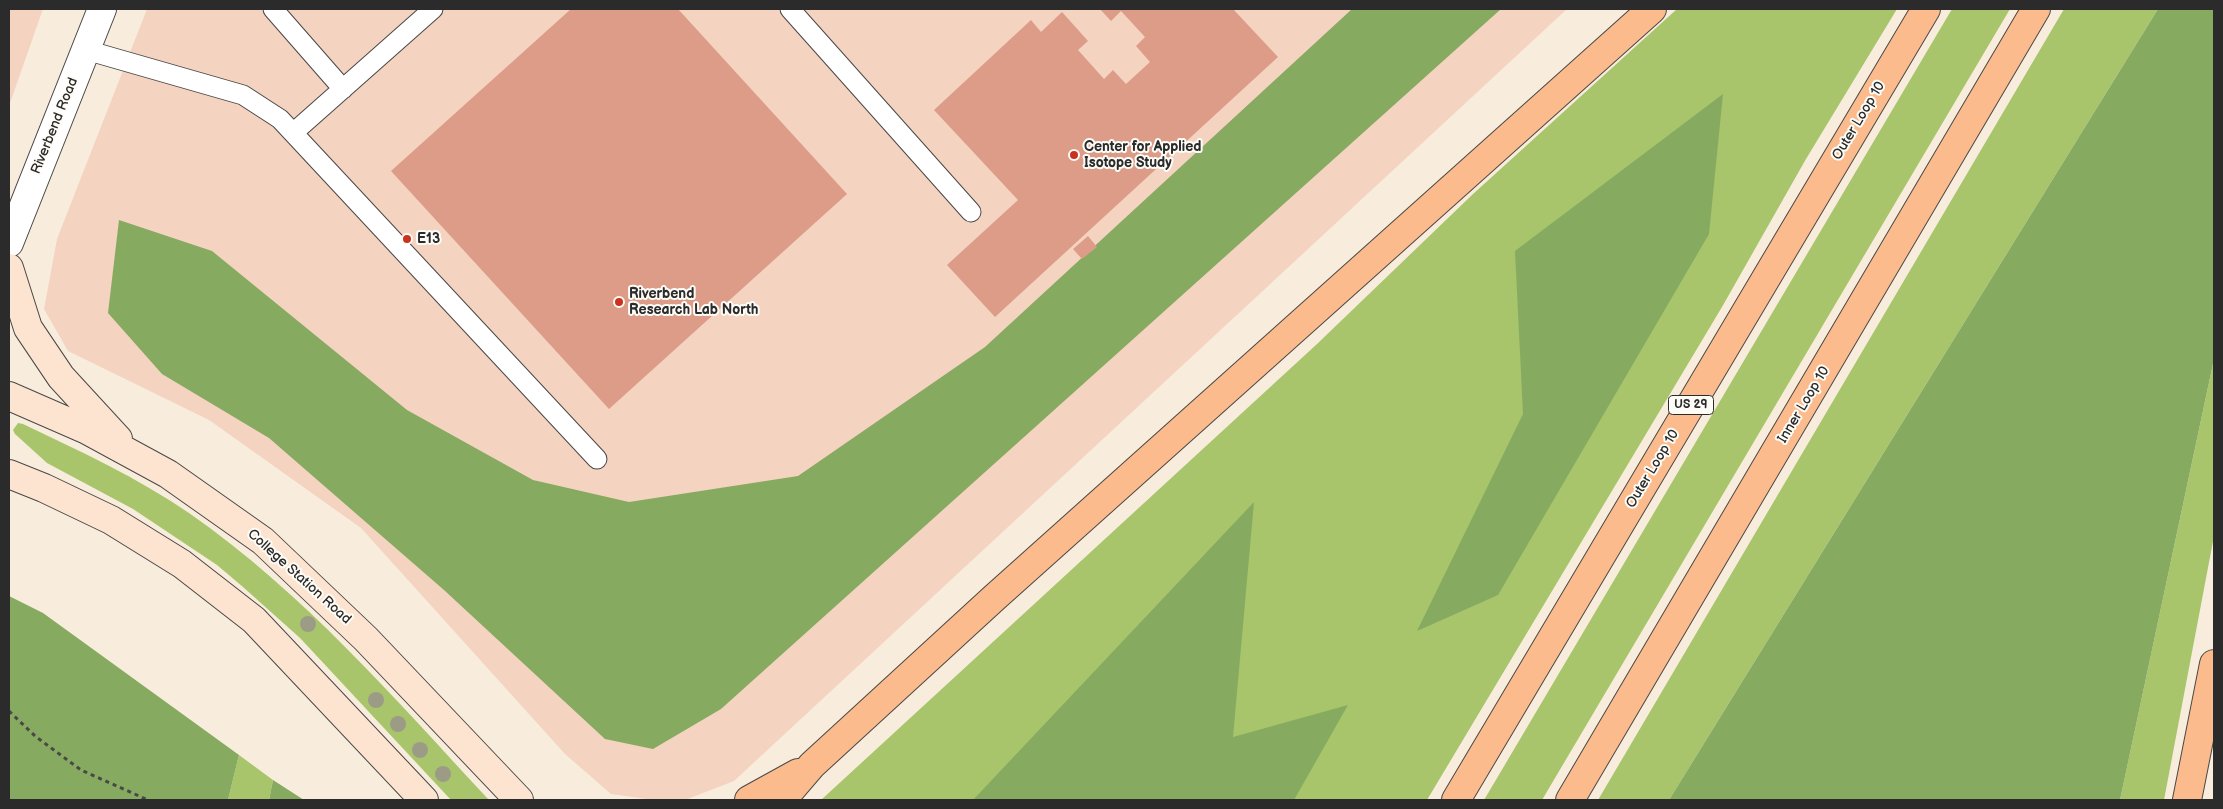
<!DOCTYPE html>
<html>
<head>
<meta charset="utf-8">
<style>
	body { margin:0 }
	#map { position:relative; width:2223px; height:809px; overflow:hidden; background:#f8eddd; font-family:"Balsamiq Sans",sans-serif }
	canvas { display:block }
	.frame { position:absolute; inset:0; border:10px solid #2b2b2b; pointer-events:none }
</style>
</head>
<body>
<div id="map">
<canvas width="2223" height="809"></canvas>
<div class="frame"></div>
</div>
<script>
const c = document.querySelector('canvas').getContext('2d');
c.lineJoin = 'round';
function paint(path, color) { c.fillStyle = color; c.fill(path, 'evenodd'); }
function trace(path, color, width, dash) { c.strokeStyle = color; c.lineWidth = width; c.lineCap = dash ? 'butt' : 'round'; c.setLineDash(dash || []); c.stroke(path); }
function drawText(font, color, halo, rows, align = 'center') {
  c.font = font + ' "Balsamiq Sans",sans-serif'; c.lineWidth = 4; c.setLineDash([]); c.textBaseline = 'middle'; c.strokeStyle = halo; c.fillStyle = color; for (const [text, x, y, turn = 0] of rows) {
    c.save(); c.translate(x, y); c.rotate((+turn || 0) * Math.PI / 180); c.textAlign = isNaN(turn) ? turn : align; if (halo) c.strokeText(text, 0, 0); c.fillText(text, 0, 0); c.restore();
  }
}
const built = new Path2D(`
	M 9,9 L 43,9 L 9,106 Z
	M 147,9 L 1567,9 L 734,781 L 685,800 L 654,800 L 611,794 L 565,754 L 361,528 L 209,420 L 68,351 L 44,309 L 57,239 Z`);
const green = new Path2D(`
	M 1677,9 L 1897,9 L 1806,159 L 1722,307 L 1427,800 L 821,800 L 1317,344 L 1473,194 Z
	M 1952,9 L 2010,9 L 1542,800 L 1484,800 Z
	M 2064,9 L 2158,9 L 1669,800 L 1598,800 Z
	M 2214,359 L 2214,536 L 2164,800 L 2120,800 Z
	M 18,423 L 23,424 C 80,451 138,478 189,513 C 304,593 395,699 489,800 L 451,800 L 300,638 L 243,587 L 217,565 L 133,509 L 47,463 L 15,434 L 13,430 Z
	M 239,755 L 273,780 L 269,800 L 228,800 Z`);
const forest = new Path2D(`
	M 1352,9 L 1501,9 L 721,709 L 653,749 L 605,739 L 444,590 L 269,438 L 162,374 L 108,313 L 119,220 L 212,251 L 407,410 L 533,480 L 629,502 L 798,476 L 985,347 Z
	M 2158,9 L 2214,9 L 2214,359 L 2120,800 L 1669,800 Z
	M 1723,94 L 1709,234 L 1498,595 L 1417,631 L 1523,414 L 1515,251 Z
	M 1254,502 L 1233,737 L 1348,705 L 1294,800 L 973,800 Z
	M 9,596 L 43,613 L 239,755 L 228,800 L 9,800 Z
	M 273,780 L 304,800 L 269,800 Z`);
const building = new Path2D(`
	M 571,9 L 678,9 L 847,194 L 609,409 L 391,171 Z
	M 1100,9 L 1233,9 L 1278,57 L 995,317 L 947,265 L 1018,200 L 934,110 L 1031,20 L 1041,32 L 1062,12 L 1088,41 L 1078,50 L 1104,79 L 1113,70 L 1126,84 L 1150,62 L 1136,46 L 1145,37 L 1121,11 L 1111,21 Z
	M 1088,236 L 1097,247 L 1082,259 L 1073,249 Z`);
const path = new Path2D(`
	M 9,711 L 35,736 L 81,770 L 148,800`);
const service = new Path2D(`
	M 273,9 L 343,89
	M 790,9 L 971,212
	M 86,50 L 243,95 L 280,119 L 597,459
	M 293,133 L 433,9`);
const tertiary = new Path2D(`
	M 9,243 L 102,9`);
const secondary = new Path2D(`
	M 9,268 L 28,328 L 61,377 L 118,439
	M 9,396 L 87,430 L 168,474 L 263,541 L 366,639 L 519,800
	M 9,474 L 44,488 L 111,520 L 182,564 L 254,620 L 424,800`);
const motorway = new Path2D(`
	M 749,800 L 798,773
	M 782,800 L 812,765 L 994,598 L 1652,9
	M 1456,800 L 1926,9
	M 1570,800 L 2036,9
	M 2187,800 L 2214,664`);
const trees = [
	[308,624],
	[376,700],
	[398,724],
	[420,750],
	[443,774]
];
const markers = [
	[1074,155,5,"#c8321e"],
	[407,239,5,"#c8321e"],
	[619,302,5,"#c8321e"]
];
const shields = [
	[1691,405,45]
];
const shieldNames = [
	["US 29",1691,405]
];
const streetNames = [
	["Outer Loop 10",1859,121,-59],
	["Riverbend Road",55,126,-68],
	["Inner Loop 10",1804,405,-59],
	["Outer Loop 10",1653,469,-59],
	["College Station Road",299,577,42]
];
const poiNames = [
	["Center for Applied",1084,147],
	["Isotope Study",1084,163],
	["E13",417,239],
	["Riverbend",629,294],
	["Research Lab North",629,310]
];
paint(built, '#f4d3c1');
paint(green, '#a8c56c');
paint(forest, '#86aa60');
paint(building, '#dd9c88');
trace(service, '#4a4846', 21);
trace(tertiary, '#4a4846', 30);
trace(secondary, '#4a4846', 30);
trace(motorway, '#4a4846', 30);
trace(path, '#4a4846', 3, [4, 4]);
trace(service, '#fff', 19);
trace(tertiary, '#fff', 28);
trace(secondary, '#fde4d1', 28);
trace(motorway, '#fbbb8c', 28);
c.fillStyle = '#9c9c86';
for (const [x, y] of trees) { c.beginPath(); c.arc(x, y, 8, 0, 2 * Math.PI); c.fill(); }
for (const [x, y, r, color] of markers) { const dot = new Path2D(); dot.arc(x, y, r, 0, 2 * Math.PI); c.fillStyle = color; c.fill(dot); trace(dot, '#fdfcf7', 2); }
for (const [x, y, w] of shields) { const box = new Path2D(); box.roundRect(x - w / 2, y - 9.5, w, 19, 4); c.fillStyle = '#fdfcf7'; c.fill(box); trace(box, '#2b2b2b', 1); }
drawText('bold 12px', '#2b2b2b', null, shieldNames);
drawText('14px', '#2b2b2b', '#fdfcf7', streetNames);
drawText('bold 14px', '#2b2b2b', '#fdfcf7', poiNames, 'left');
</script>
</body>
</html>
